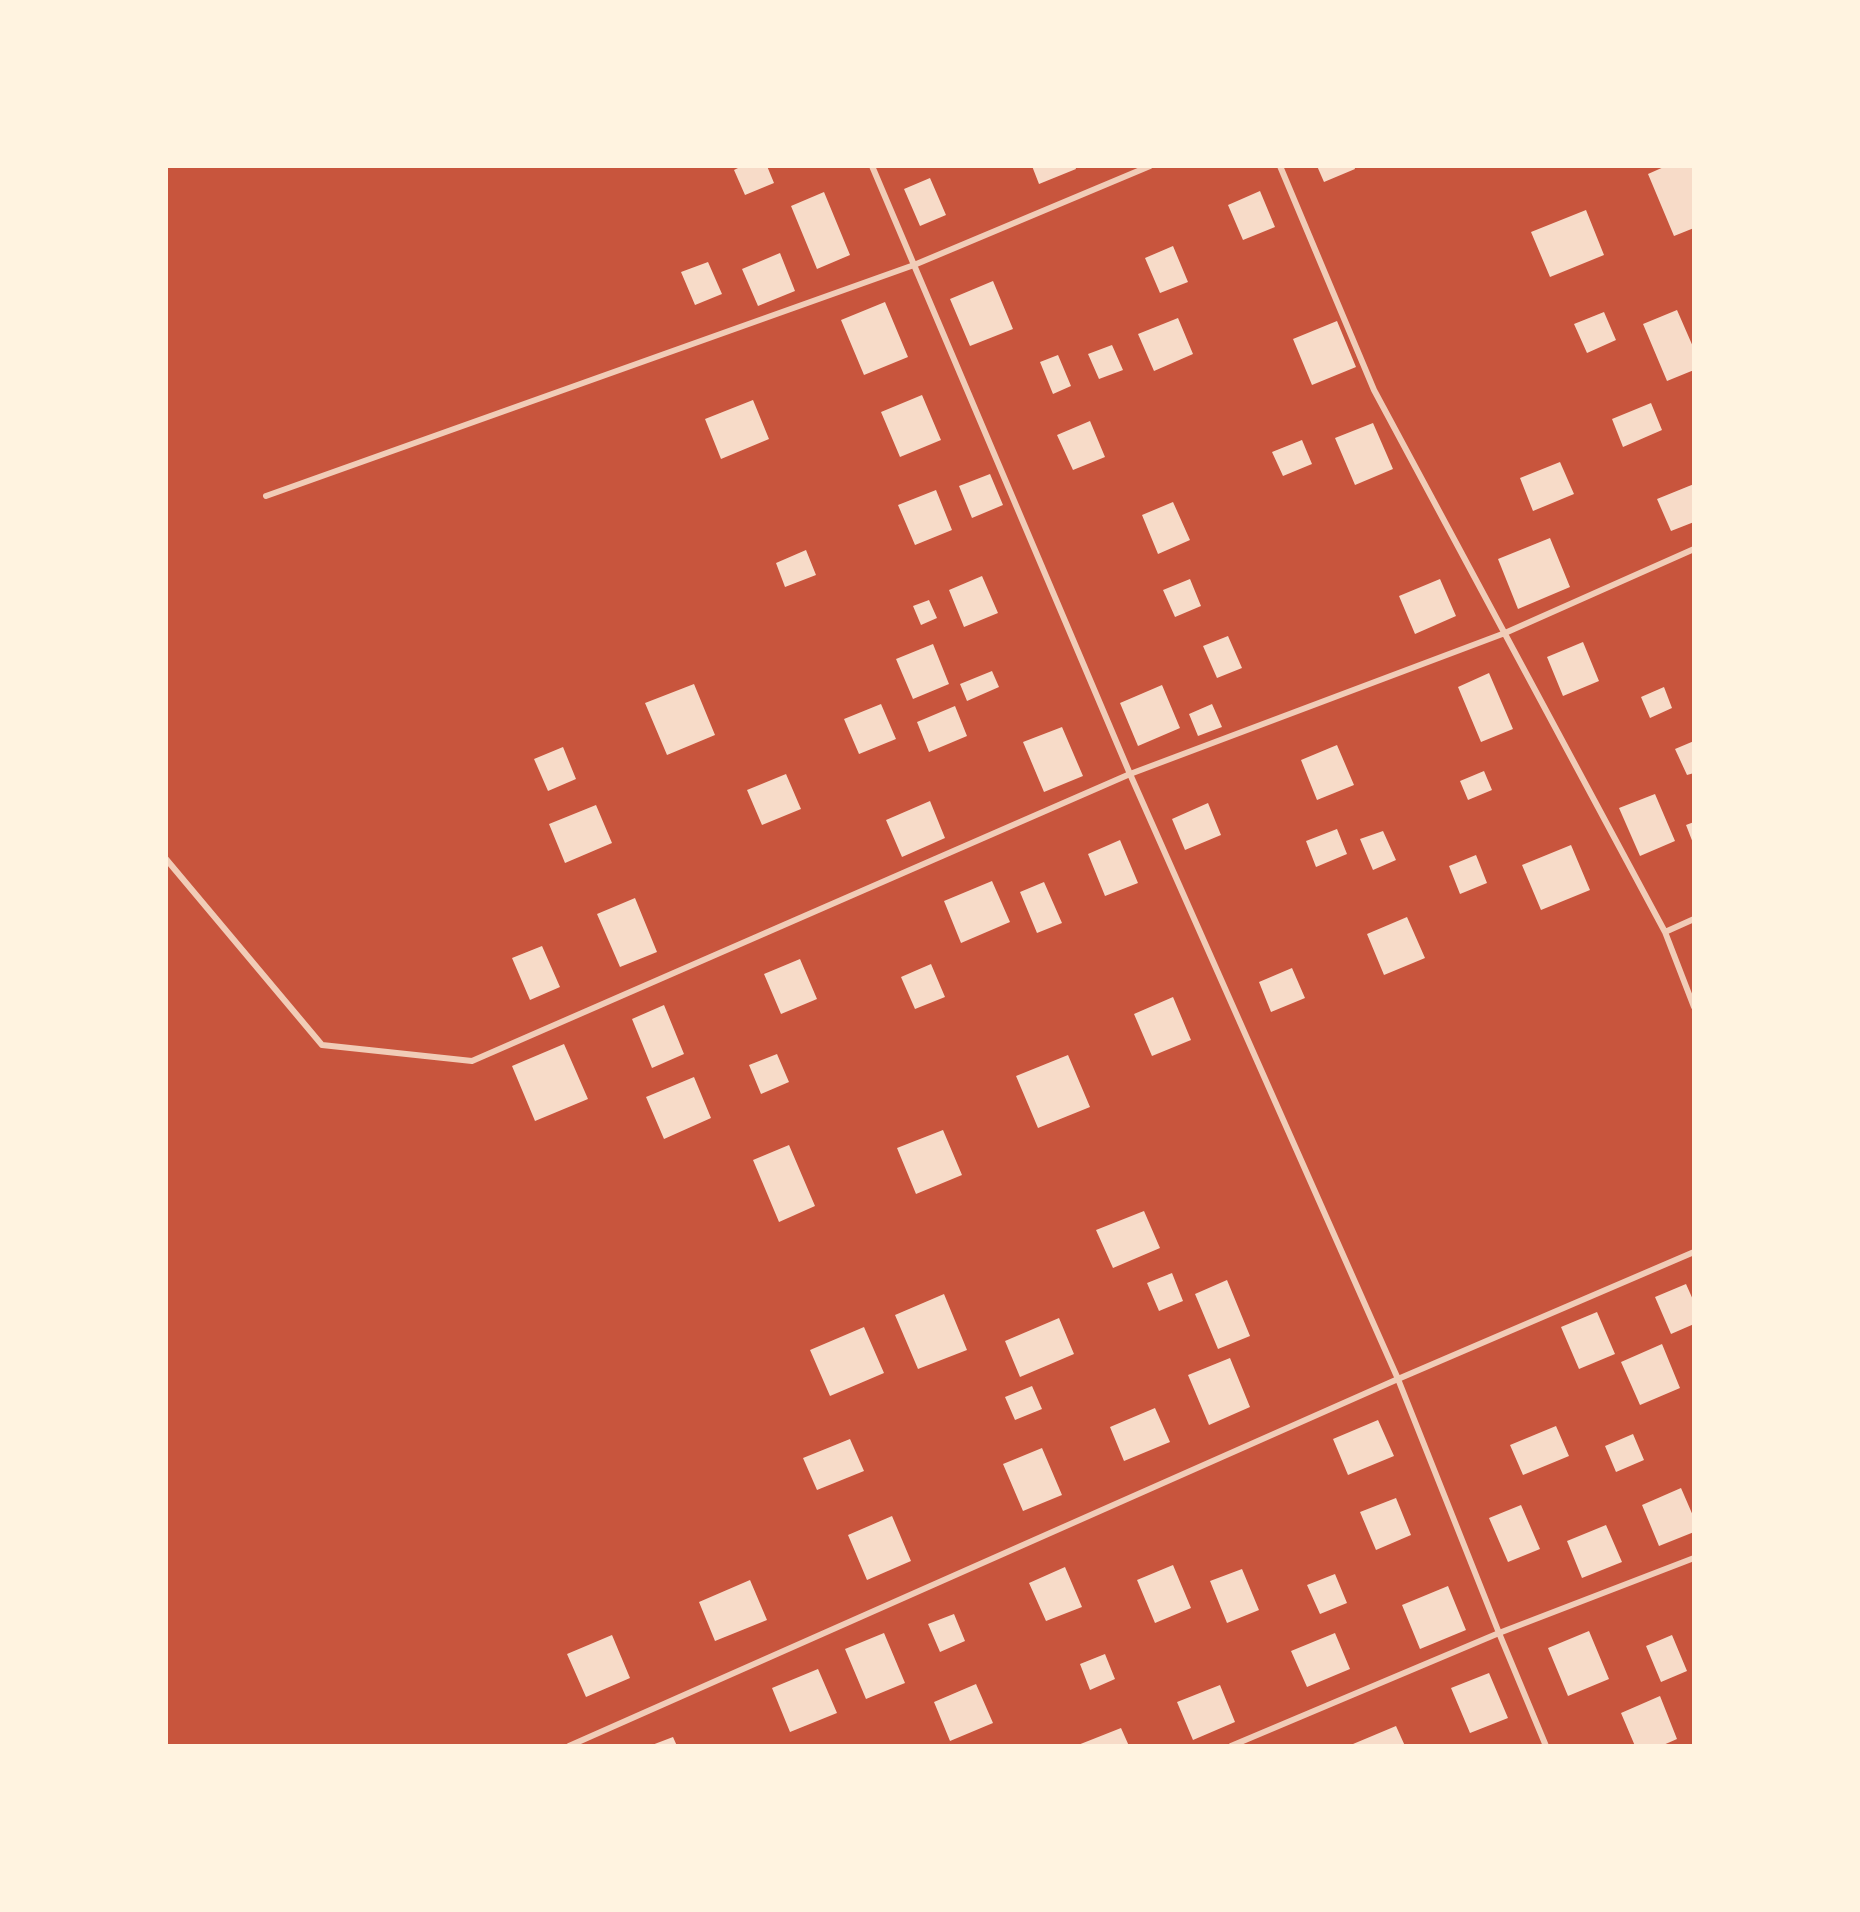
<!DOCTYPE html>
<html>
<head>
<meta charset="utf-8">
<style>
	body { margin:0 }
	#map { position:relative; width:1860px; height:1912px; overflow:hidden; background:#c8553d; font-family:Inter,sans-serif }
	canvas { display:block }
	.frame { position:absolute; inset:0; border:168px solid #fff3e0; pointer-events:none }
</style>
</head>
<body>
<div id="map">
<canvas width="1860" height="1912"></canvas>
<div class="frame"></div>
</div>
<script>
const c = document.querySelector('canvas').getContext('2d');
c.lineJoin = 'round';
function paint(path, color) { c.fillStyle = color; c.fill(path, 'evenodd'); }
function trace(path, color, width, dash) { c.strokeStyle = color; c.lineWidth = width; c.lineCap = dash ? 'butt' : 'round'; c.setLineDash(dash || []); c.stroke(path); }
const building = new Path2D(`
	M 742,166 L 767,166 L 774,183 L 745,195 L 734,170 Z
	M 1032,166 L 1075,166 L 1076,169 L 1039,184 Z
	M 1317,166 L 1354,166 L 1355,169 L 1324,182 Z
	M 1666,166 L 1694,166 L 1694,228 L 1674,236 L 1648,174 Z
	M 930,178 L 946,215 L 920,226 L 904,189 Z
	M 1260,191 L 1275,227 L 1243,240 L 1228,205 Z
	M 824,192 L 850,255 L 817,269 L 791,206 Z
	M 1586,210 L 1604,255 L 1550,277 L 1531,232 Z
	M 1173,246 L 1188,282 L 1160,293 L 1145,258 Z
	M 780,253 L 795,291 L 758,306 L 742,269 Z
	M 708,262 L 722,294 L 695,305 L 681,272 Z
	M 993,281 L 1013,329 L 970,346 L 950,299 Z
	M 885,302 L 908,357 L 864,375 L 841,320 Z
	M 1677,310 L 1694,349 L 1694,370 L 1667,381 L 1643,324 Z
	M 1604,312 L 1616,340 L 1587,353 L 1574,324 Z
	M 1178,318 L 1193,354 L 1154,371 L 1138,334 Z
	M 1337,321 L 1356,367 L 1312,385 L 1293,339 Z
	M 1112,345 L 1123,370 L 1099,379 L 1088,354 Z
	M 1058,355 L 1071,386 L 1053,394 L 1040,362 Z
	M 922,395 L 941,440 L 900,457 L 881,412 Z
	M 753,400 L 769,439 L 721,459 L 705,419 Z
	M 1651,403 L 1662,430 L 1623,447 L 1612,419 Z
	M 1090,421 L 1105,457 L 1073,470 L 1057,435 Z
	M 1373,423 L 1393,469 L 1355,485 L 1335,438 Z
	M 1302,440 L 1312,464 L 1283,476 L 1272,452 Z
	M 1560,462 L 1574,494 L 1533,511 L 1520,478 Z
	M 990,474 L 1003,505 L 972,518 L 959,486 Z
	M 1694,484 L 1694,522 L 1671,531 L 1657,499 Z
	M 936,490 L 952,530 L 915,545 L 898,505 Z
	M 1173,502 L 1190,540 L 1158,554 L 1142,515 Z
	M 1550,538 L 1570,587 L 1518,609 L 1498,559 Z
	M 806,550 L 816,575 L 785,587 L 776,563 Z
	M 982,576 L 998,613 L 964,627 L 949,590 Z
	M 1190,579 L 1201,606 L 1175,617 L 1163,590 Z
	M 1440,579 L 1456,616 L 1415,634 L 1399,596 Z
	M 929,600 L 937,618 L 921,625 L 913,606 Z
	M 1228,636 L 1242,668 L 1217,678 L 1203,646 Z
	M 1583,642 L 1599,681 L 1563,696 L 1547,657 Z
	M 933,644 L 949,684 L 913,699 L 896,659 Z
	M 992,671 L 999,687 L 967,701 L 960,684 Z
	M 1489,673 L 1513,729 L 1481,742 L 1458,687 Z
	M 694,684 L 715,735 L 667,755 L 645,703 Z
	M 1162,685 L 1180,728 L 1138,746 L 1120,703 Z
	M 1664,687 L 1672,708 L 1650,718 L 1641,697 Z
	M 881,704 L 896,739 L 859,754 L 844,719 Z
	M 1212,704 L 1222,727 L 1198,736 L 1189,714 Z
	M 955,706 L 967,736 L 929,752 L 917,722 Z
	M 1062,727 L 1083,776 L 1044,792 L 1023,742 Z
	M 1694,741 L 1694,773 L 1687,775 L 1675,749 Z
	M 1337,745 L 1354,785 L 1317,800 L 1301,760 Z
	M 563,747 L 576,779 L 548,791 L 534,759 Z
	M 1484,771 L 1492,790 L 1468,800 L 1460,781 Z
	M 786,774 L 801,809 L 762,825 L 747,790 Z
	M 1655,794 L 1675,841 L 1640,856 L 1619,808 Z
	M 930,801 L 945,838 L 902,857 L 886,820 Z
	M 1208,803 L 1221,835 L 1185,850 L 1172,819 Z
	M 596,805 L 612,843 L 565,863 L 549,824 Z
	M 1694,822 L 1694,843 L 1693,843 L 1686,825 Z
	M 1337,829 L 1347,854 L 1316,867 L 1306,841 Z
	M 1383,831 L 1396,860 L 1373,870 L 1360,839 Z
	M 1120,840 L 1138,883 L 1105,896 L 1088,854 Z
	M 1571,845 L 1590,890 L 1541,910 L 1522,865 Z
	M 1476,855 L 1487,883 L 1460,894 L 1449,866 Z
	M 992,881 L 1010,922 L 961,943 L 944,901 Z
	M 1044,882 L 1062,923 L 1037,933 L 1020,892 Z
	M 635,898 L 657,952 L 620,967 L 597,914 Z
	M 1407,917 L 1425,958 L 1384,975 L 1367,934 Z
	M 542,946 L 560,987 L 530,1000 L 512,958 Z
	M 800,959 L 817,999 L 781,1014 L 764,974 Z
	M 931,964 L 945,997 L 915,1009 L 901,977 Z
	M 1292,968 L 1305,998 L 1271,1012 L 1259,982 Z
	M 1173,997 L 1191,1040 L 1152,1056 L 1134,1014 Z
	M 664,1005 L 684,1054 L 652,1068 L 632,1019 Z
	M 564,1044 L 588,1099 L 535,1121 L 512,1066 Z
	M 777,1054 L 789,1082 L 761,1094 L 749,1065 Z
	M 1068,1055 L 1090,1107 L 1038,1128 L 1016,1076 Z
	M 694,1077 L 711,1118 L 664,1139 L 646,1097 Z
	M 943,1130 L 962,1175 L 916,1194 L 897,1148 Z
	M 789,1145 L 815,1206 L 779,1222 L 753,1160 Z
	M 1144,1211 L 1160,1248 L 1113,1268 L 1096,1230 Z
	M 1172,1273 L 1183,1301 L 1159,1311 L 1147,1283 Z
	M 1227,1280 L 1250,1336 L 1218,1349 L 1195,1294 Z
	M 1686,1284 L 1694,1302 L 1694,1324 L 1671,1334 L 1655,1297 Z
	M 944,1294 L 967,1350 L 918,1369 L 895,1315 Z
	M 1597,1312 L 1615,1354 L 1579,1369 L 1561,1327 Z
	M 1059,1318 L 1074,1354 L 1020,1377 L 1005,1341 Z
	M 864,1327 L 884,1373 L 830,1396 L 810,1350 Z
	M 1662,1344 L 1680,1388 L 1640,1405 L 1621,1362 Z
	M 1230,1358 L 1250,1407 L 1209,1425 L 1188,1375 Z
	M 1032,1386 L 1042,1409 L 1015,1420 L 1005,1397 Z
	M 1155,1408 L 1170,1442 L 1124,1461 L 1110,1427 Z
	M 1378,1420 L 1394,1456 L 1348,1475 L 1333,1439 Z
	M 1556,1426 L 1569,1456 L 1523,1475 L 1510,1445 Z
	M 1633,1434 L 1644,1460 L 1616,1472 L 1605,1446 Z
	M 850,1439 L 864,1471 L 817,1490 L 803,1458 Z
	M 1042,1448 L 1062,1495 L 1023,1511 L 1003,1464 Z
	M 1681,1488 L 1694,1518 L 1694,1532 L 1659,1546 L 1642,1505 Z
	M 1396,1498 L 1411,1535 L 1376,1550 L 1360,1512 Z
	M 1521,1505 L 1540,1549 L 1508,1562 L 1489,1518 Z
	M 892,1516 L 911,1561 L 867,1580 L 848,1535 Z
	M 1606,1525 L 1622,1562 L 1582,1578 L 1567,1541 Z
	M 1173,1565 L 1191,1608 L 1155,1623 L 1137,1580 Z
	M 1065,1567 L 1082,1607 L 1046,1621 L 1029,1583 Z
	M 1242,1569 L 1259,1610 L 1227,1623 L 1210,1581 Z
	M 1335,1574 L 1347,1603 L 1320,1614 L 1307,1585 Z
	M 750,1580 L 767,1620 L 715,1641 L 699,1602 Z
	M 1448,1586 L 1466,1630 L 1420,1649 L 1402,1605 Z
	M 954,1614 L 965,1641 L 940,1652 L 928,1624 Z
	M 1589,1631 L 1609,1679 L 1568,1696 L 1548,1648 Z
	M 884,1633 L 905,1683 L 866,1699 L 845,1649 Z
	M 1335,1633 L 1350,1669 L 1307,1687 L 1291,1651 Z
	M 612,1635 L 630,1678 L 586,1697 L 567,1654 Z
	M 1672,1635 L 1687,1671 L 1661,1682 L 1646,1646 Z
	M 1105,1654 L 1115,1679 L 1090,1690 L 1080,1664 Z
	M 818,1669 L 837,1713 L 790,1732 L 772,1688 Z
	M 1489,1673 L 1508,1718 L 1470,1733 L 1451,1688 Z
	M 976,1684 L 993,1723 L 950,1741 L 934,1702 Z
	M 1220,1685 L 1235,1722 L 1193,1740 L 1177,1702 Z
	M 1660,1696 L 1677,1739 L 1661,1746 L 1635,1746 L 1621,1713 Z
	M 1396,1726 L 1405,1746 L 1354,1746 L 1353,1744 Z
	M 1121,1728 L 1129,1746 L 1078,1746 L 1078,1745 Z
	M 673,1737 L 677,1746 L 652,1746 L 652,1745 Z`);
const minor = new Path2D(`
	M 872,166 L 1130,774 L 1398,1379 L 1499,1633 L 1546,1746
	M 1280,166 L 1374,390 L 1665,932
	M 266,496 L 914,265 L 1150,166
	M 166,859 L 322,1045 L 472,1061 L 1130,774 L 1505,633 L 1694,549
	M 1694,919 L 1665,932 L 1694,1007
	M 569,1746 L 1398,1379 L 1694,1252
	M 1231,1746 L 1499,1633 L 1694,1558`);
paint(building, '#f7dbc8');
trace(minor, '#f1ccb7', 6);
</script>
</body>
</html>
